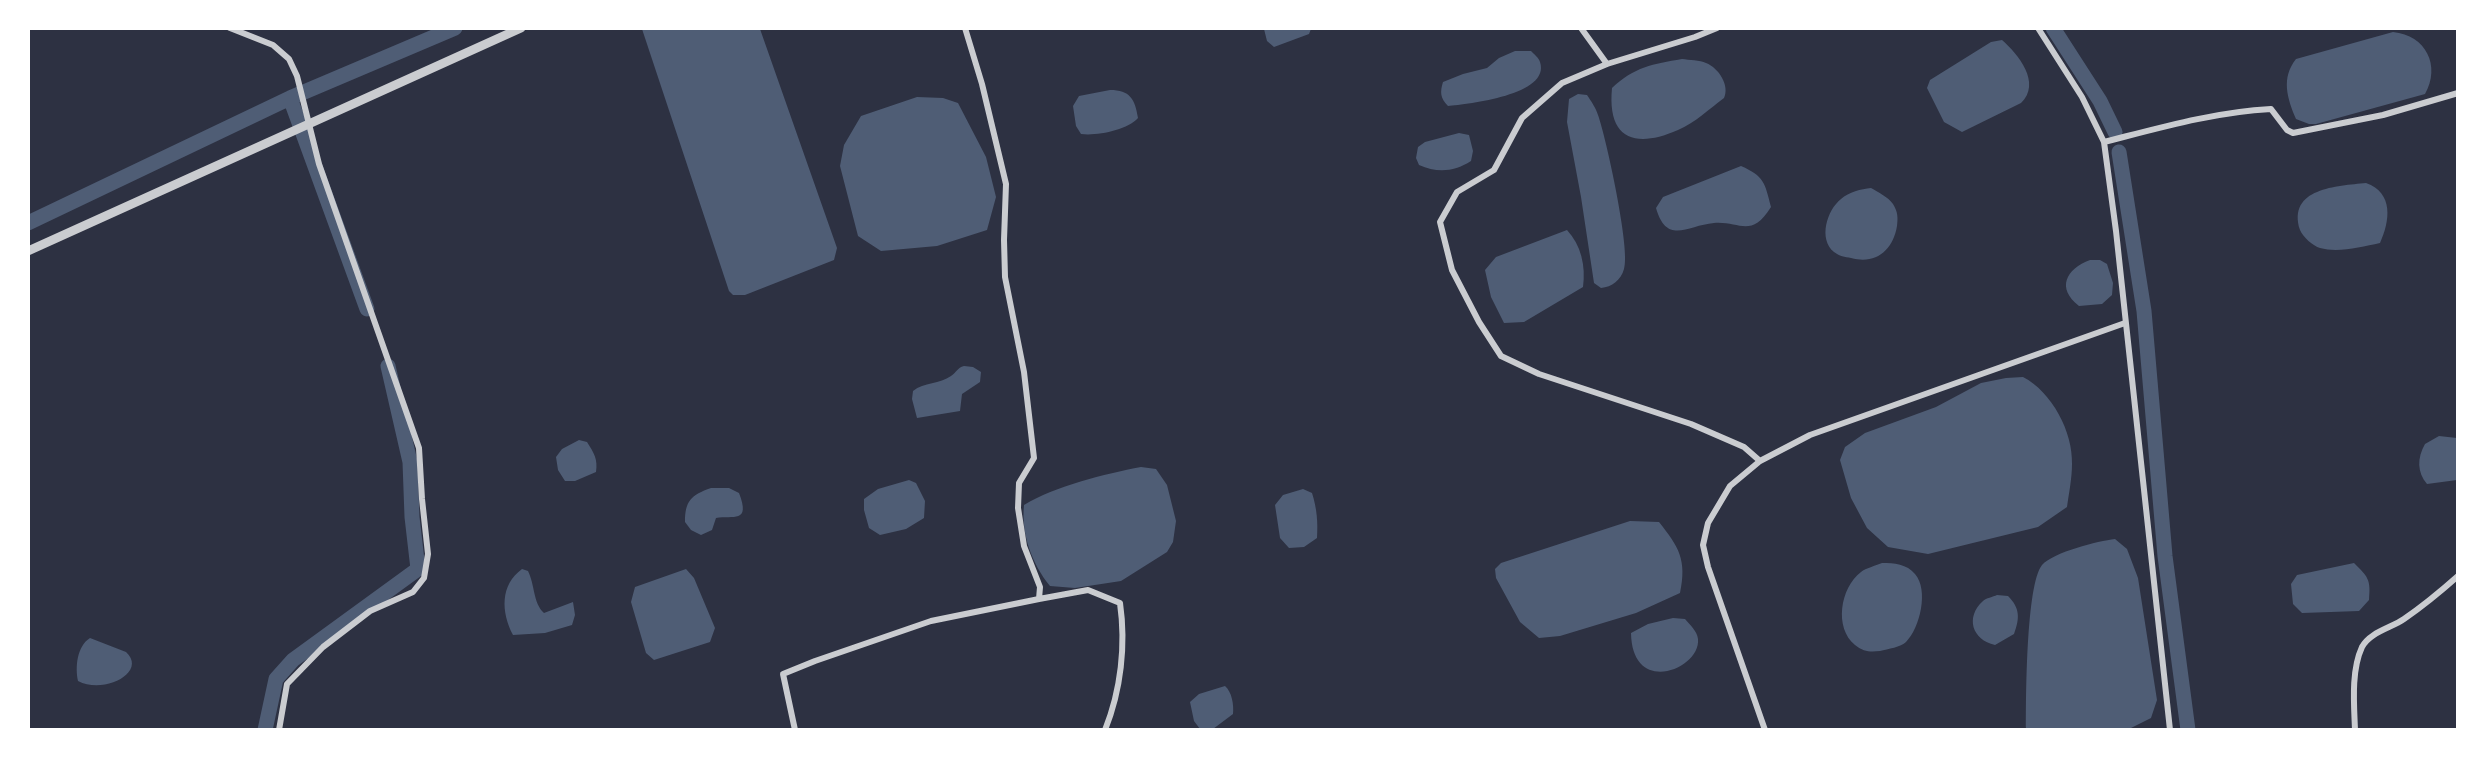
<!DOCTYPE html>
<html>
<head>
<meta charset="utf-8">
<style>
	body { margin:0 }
	#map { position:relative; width:2486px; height:758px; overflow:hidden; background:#2d3142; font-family:Raleway,sans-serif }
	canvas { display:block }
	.frame { position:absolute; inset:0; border:30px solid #fff; pointer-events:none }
</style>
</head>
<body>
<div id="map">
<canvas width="2486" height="758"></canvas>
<div class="frame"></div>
</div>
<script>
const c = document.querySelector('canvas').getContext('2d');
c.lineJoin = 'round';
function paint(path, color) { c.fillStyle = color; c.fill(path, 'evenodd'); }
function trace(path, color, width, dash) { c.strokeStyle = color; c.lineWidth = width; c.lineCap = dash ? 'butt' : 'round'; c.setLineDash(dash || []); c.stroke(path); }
const water = new Path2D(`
	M 642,29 L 760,29 L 837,248 L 834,260 L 745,295 L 733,295 L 729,291 Z
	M 1264,29 L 1264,28 L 1311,29 L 1309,34 L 1274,47 L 1267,41 Z
	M 2393,32 C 2426,35 2441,66 2425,94 L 2316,124 L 2309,124 L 2296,119 C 2287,98 2281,78 2296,59 Z
	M 2002,40 C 2018,54 2042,83 2021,103 L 1962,132 L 1944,122 L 1927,88 L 1930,80 L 1991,42 Z
	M 1515,51 L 1531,51 C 1534,54 1539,58 1540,62 C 1551,95 1468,104 1448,106 C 1440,98 1440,92 1443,82 L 1463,74 L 1487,68 L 1499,58 Z
	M 1682,59 C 1689,60 1700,60 1706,63 C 1719,68 1730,86 1724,98 C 1709,109 1695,123 1678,130 C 1635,149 1607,139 1612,88 C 1634,67 1653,64 1682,59 Z
	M 1110,90 C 1130,90 1135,99 1138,118 C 1127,130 1098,136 1081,134 L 1076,126 L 1073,106 L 1079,96 Z
	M 1578,94 L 1587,95 C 1591,101 1596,108 1598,115 C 1606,137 1631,251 1624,269 C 1621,280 1612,287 1601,288 L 1594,283 L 1581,197 L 1567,122 L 1569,99 Z
	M 917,97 L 943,98 L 958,103 L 986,157 L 996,197 L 987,230 L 937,246 L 881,251 L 858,236 L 840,166 L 844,145 L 861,116 Z
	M 1459,133 L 1469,135 L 1473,151 L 1471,161 C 1454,172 1437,173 1419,165 L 1416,158 L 1418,147 L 1425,142 Z
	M 1741,166 C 1764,176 1765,183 1771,207 C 1751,239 1740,221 1714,223 C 1688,225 1667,246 1656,208 L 1663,197 Z
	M 2366,183 C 2394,193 2390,221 2380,243 C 2361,247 2338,253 2320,248 C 2313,246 2303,237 2300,230 C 2287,188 2337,186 2366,183 Z
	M 1871,188 C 1878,192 1888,197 1893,204 C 1898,212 1898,218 1897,226 C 1893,250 1876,265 1851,258 C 1845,257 1839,256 1834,252 C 1818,239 1827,210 1841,199 C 1849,192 1861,189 1871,188 Z
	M 1567,230 C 1581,245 1586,266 1583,287 L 1524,322 L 1504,323 L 1491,297 L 1485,270 L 1496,257 Z
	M 2090,260 L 2100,260 L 2107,264 L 2113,283 L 2112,295 L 2102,304 L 2079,306 C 2056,288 2066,269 2090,260 Z
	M 964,366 L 973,367 L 981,372 L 980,382 L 962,394 L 960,411 L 917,418 L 912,399 L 913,391 C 924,382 940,384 951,376 C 957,372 957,368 964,366 Z
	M 2023,377 C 2052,392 2073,432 2072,464 C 2072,478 2069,493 2067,507 L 2038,527 L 1928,554 L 1888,547 L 1867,528 L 1851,498 L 1840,460 L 1845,447 L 1865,433 L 1936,407 L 1981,383 L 2006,378 Z
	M 2439,436 L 2457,438 L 2457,480 L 2427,484 C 2417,472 2417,458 2425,444 Z
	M 579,440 L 587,442 C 594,453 598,459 596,472 L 575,481 L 565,481 L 558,470 L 556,457 L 562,449 Z
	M 1141,467 L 1156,469 L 1167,485 L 1176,521 L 1173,542 L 1167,552 L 1121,581 L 1075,588 L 1050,586 C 1032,564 1021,534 1024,505 C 1055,486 1105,474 1141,467 Z
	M 909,480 L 916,483 L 925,501 L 924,518 L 906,529 L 880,535 L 869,528 L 864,510 L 864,499 L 878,489 Z
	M 711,488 L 729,488 L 739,493 C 751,524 733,515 716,518 L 712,530 L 701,535 L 691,530 L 685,522 C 685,501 691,495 711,488 Z
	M 1303,489 L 1312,493 C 1317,509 1318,522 1317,538 L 1304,547 L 1289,548 L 1280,538 L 1275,505 L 1283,495 Z
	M 1630,521 L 1659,522 C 1679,547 1687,560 1680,593 L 1636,613 L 1560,636 L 1539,638 L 1520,622 L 1496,578 L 1495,569 L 1501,563 Z
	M 2115,539 L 2127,549 L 2138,578 L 2157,700 L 2151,718 L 2129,729 L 2026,729 C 2026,699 2026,585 2042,565 C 2054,552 2098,541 2115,539 Z
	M 1882,563 C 1894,563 1907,564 1915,574 C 1929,590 1920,628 1906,642 C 1901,647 1888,649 1880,651 C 1870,652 1864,652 1855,645 C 1834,628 1840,588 1861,572 C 1866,568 1875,566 1882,563 Z
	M 2354,563 C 2368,577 2371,579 2369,600 L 2359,611 L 2302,613 L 2293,604 L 2291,584 L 2297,575 Z
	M 522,569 L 528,571 C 535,585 533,603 544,613 L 573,602 L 575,615 L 572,625 L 545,633 L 513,635 C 501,612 500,585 522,569 Z
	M 686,569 L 694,578 L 715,628 L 710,642 L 654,660 L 646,653 L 631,602 L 635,587 Z
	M 1997,595 L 2008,596 C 2020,608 2020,618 2014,634 L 1995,645 C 1972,640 1965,617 1983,601 C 1986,598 1993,597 1997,595 Z
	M 1673,618 L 1685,619 C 1690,625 1697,631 1698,639 C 1701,669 1632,697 1631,633 L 1648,624 Z
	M 90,638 L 126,652 C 148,672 104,695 78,681 C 75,667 77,646 90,638 Z
	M 1225,686 C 1232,692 1234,705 1233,714 L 1213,729 L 1200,729 L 1194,721 L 1190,702 L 1199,694 Z`);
const canal = new Path2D(`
	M 2053,28 L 2100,101 L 2115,132
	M 290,98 L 367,309
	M 2119,152 L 2144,311 L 2165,556 L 2188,730
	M 28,223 L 290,98 L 455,28
	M 265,730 L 276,679 L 293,660 L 418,569 L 412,517 L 410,462 L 388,366`);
const minor = new Path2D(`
	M 230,28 L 273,45 L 289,59 L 297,76 L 319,164 L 419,448 L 422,499 L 428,554 L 424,578 L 413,592 L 370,611 L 323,647 L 287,684 L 279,730
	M 1581,28 L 1607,64
	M 1717,28 L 1695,37 L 1607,64 L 1562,83 L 1522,118 L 1494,170 L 1457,192 L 1440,222 L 1452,270 L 1479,322 L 1501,356 L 1539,374 L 1691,424 L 1744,447 L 1760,461
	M 2038,28 L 2082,97 L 2104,142 L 2116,231 L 2170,730
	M 2104,142 C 2159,128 2214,112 2271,109 L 2287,130 L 2293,133 L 2383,115 L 2458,93
	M 1039,599 L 1088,590 L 1120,603 C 1126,645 1121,690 1105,730
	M 795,730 L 783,674 L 815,661 L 931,621 L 1039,599 L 1040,587 L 1024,546 L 1018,508 L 1019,483 L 1034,458 L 1024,372 L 1005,277 L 1004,240 L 1006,184 L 982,84 L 965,28
	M 1765,730 L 1708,567 L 1703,545 L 1708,523 L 1730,486 L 1760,461 L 1810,435 L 2125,323
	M 2355,730 C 2354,704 2351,671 2362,647 C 2370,632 2391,628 2404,619 C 2423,606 2440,592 2458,576`);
const tertiary = new Path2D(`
	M 28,251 L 521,28`);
paint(water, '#4f5d75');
trace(canal, '#4f5d75', 15);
trace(minor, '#caccd0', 6);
trace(tertiary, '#caccd0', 9);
</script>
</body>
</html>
